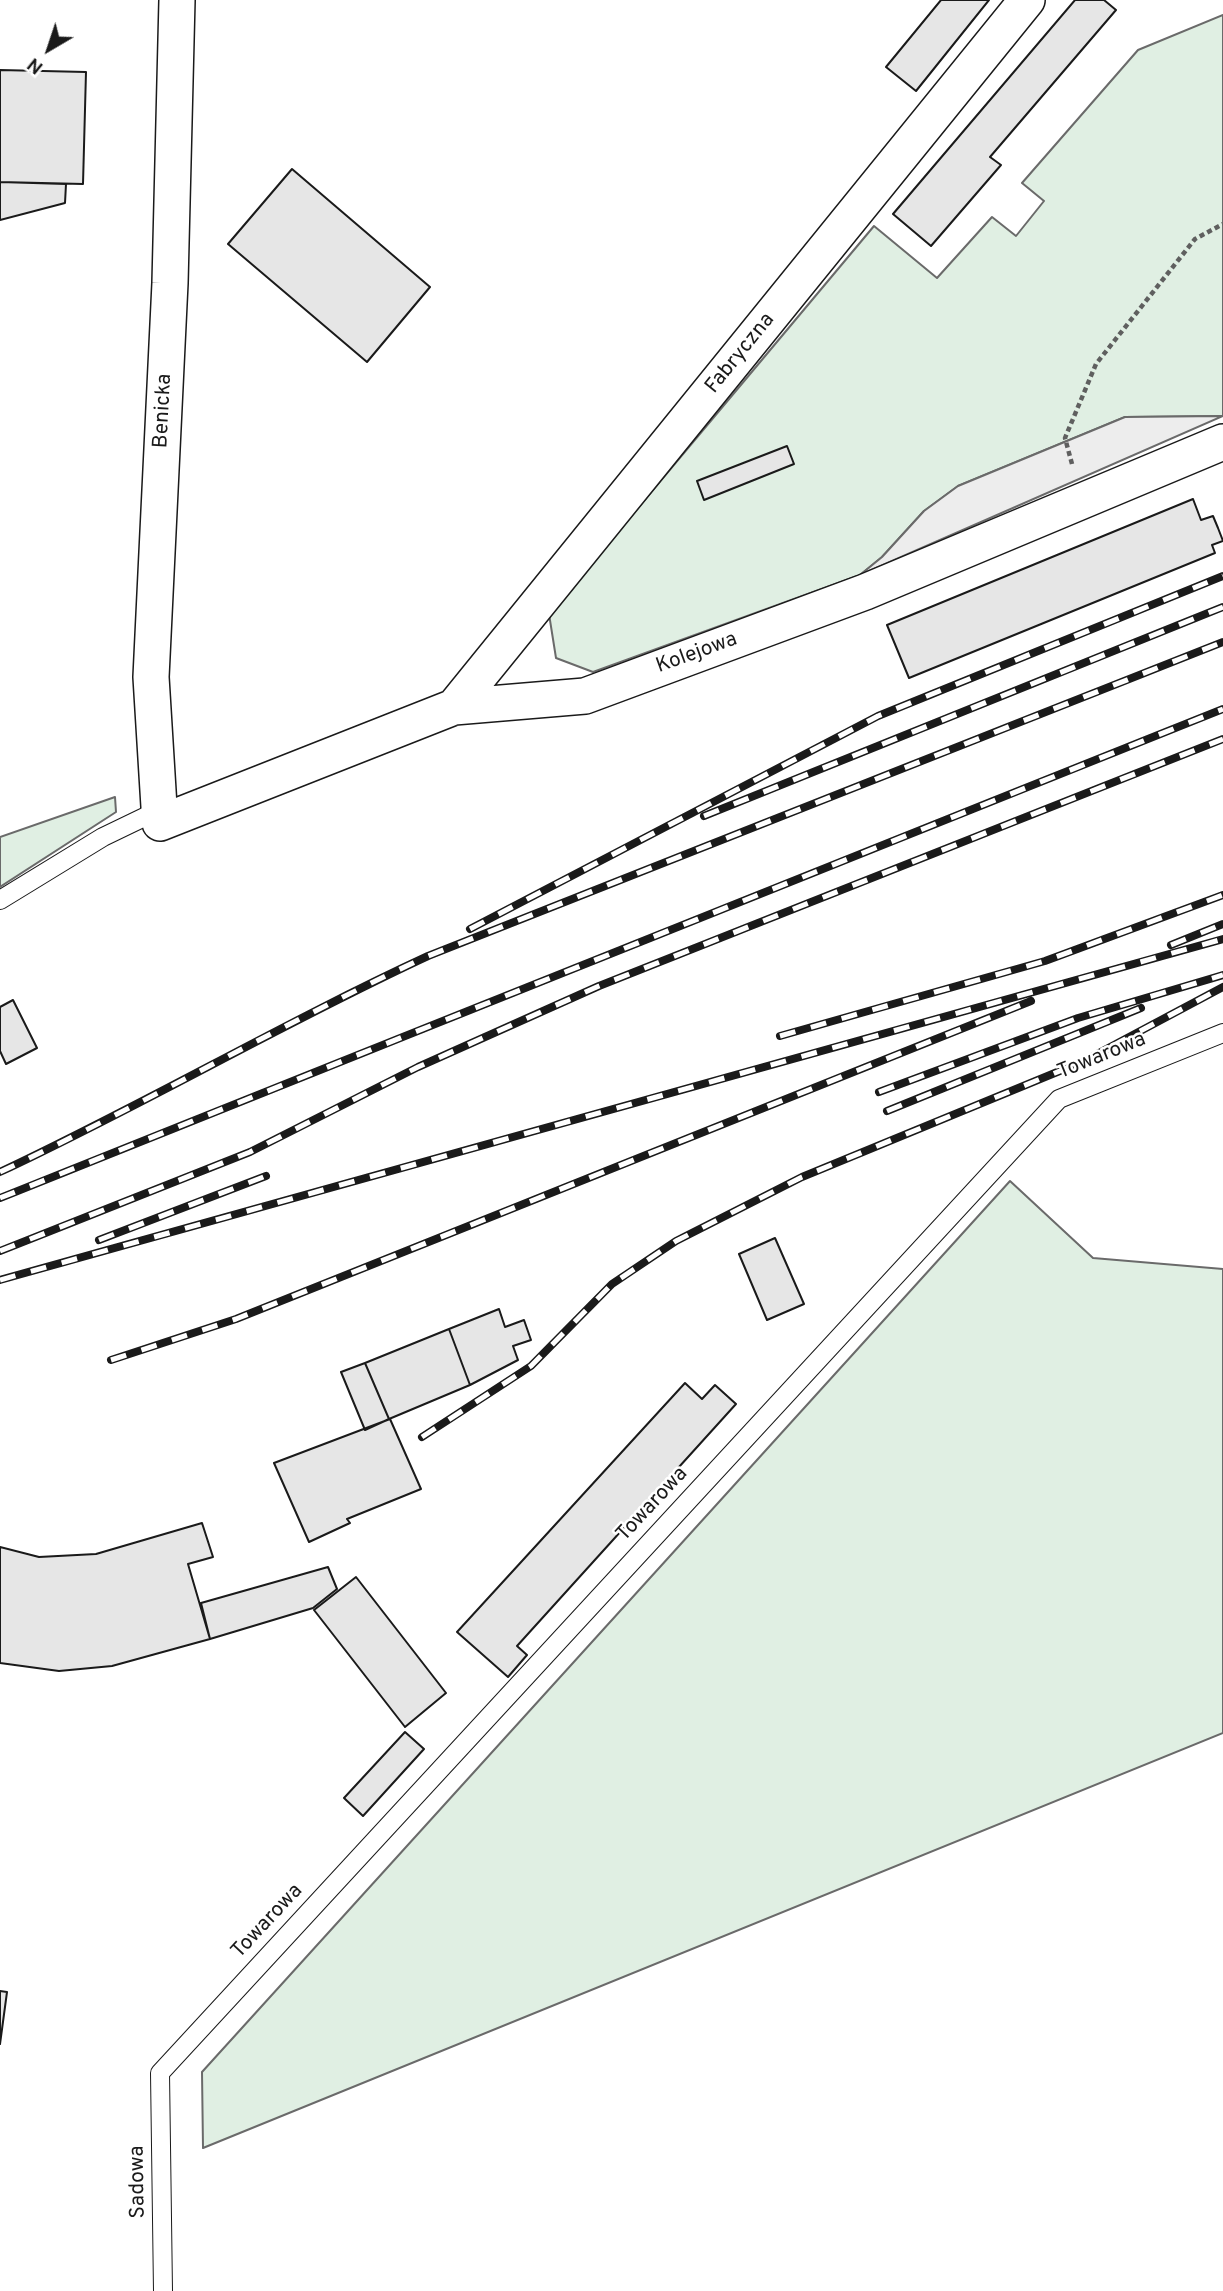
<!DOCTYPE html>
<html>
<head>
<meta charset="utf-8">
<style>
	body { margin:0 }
	#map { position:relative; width:1223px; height:2291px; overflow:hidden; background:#fff; font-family:Overpass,sans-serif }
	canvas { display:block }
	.north { position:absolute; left:14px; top:14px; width:70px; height:70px; -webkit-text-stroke:5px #fff; paint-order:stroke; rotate:219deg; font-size:19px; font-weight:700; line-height:28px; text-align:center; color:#1a1a1a }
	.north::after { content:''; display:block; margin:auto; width:24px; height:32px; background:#1a1a1a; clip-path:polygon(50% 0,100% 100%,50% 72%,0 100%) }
</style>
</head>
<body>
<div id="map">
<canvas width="1223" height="2291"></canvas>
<div class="north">N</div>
</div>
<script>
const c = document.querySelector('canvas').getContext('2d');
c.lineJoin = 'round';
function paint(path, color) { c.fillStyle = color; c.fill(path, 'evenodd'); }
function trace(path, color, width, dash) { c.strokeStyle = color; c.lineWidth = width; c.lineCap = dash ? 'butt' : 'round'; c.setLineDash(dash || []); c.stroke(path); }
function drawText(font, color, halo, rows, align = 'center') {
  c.font = font + ' Overpass,sans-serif'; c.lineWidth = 5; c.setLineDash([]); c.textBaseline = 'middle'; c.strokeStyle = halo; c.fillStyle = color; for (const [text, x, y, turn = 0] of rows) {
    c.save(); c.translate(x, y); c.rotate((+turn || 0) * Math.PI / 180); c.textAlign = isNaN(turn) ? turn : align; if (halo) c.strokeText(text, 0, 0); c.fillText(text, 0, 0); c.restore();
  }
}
const green = new Path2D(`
	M 1223,15 L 1223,416 L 1125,417 L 958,486 L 924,511 L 882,557 L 860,575 L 593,672 L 556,658 L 549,614 L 874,226 L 937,278 L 992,217 L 1016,236 L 1044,201 L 1022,183 L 1138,50 Z
	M 115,797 L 116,812 L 0,887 L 0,837 Z
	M 1010,1181 L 1093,1258 L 1223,1269 L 1223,1733 L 203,2148 L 202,2072 Z`);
const parking = new Path2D(`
	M 1223,416 L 860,575 L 882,557 L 924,511 L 958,486 L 1125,417 Z`);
const building = new Path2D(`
	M 941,0 L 989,0 L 916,91 L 886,67 Z
	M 1075,0 L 1104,0 L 1116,10 L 990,157 L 1001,165 L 931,246 L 893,214 Z
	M 0,70 L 86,72 L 83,184 L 0,182 Z
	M 292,169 L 430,287 L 367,362 L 228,244 Z
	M 0,182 L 66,184 L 65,203 L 0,220 Z
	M 787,446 L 794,464 L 704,500 L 697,481 Z
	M 1193,499 L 1201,520 L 1213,516 L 1218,528 L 1223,541 L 1212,545 L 1215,553 L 909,678 L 887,625 Z
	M 13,1000 L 37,1048 L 6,1064 L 0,1051 L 0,1007 Z
	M 775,1238 L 804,1304 L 767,1320 L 739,1254 Z
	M 499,1309 L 505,1327 L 524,1320 L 531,1340 L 513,1346 L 518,1360 L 470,1385 L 449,1329 Z
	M 449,1329 L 470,1385 L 389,1419 L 365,1363 Z
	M 365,1363 L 389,1419 L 365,1430 L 341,1372 Z
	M 685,1383 L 702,1399 L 715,1385 L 736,1404 L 517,1646 L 527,1655 L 508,1677 L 457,1632 Z
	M 390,1419 L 421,1489 L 347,1519 L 350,1523 L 309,1542 L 274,1463 Z
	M 202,1523 L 213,1557 L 188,1564 L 210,1639 L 112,1666 L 59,1671 L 0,1663 L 0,1547 L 39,1557 L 96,1554 Z
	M 328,1567 L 337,1589 L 313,1608 L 210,1639 L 201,1603 Z
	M 356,1577 L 446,1693 L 405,1727 L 314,1610 Z
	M 405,1732 L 424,1749 L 363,1816 L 344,1798 Z
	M 0,1991 L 7,1992 L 0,2044 Z`);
const path = new Path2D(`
	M 1072,464 L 1065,438 L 1096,364 L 1195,239 L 1223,224`);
const service = new Path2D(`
	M 0,900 L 103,837 L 159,810
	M 163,2291 L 160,2073 L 1059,1099 L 1223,1033`);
const minor = new Path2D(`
	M 177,0 L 170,283 L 151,677 L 160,823 L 454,707 L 585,696 L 865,592 L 1223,442
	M 454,707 L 1027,0`);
const rail = new Path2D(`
	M 704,816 L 1223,607
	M 470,929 L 878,716 L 1223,576
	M 1171,945 L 1223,924
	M 780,1036 L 1045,961 L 1223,895
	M 879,1092 L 1078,1018 L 1223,975
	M 887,1111 L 1141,1008
	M 0,1172 C 145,1104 283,1023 428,956 L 1223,642
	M 0,1198 L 1223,709
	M 99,1240 L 266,1176
	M 0,1251 L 250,1152 L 418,1067 L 599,986 L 1223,739
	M 0,1280 L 1223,939
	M 111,1360 L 236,1319 L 1031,1001
	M 422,1437 L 531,1366 L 612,1284 L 676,1241 L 802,1177 L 1084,1061 L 1223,987`);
const streetNames = [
	["Fabryczna",741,354,-51],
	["Benicka",164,411,-87],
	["Kolejowa",697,654,-20],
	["Towarowa",1102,1057,-22],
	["Towarowa",653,1505,-47],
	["Towarowa",268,1922,-47],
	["Sadowa",139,2182,-91]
];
paint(green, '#e0efe3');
trace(green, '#6a6a6a', 2);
paint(parking, '#ededed');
trace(parking, '#6a6a6a', 2);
paint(building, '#e6e6e6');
trace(building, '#1a1a1a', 2);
trace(service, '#1a1a1a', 20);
trace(minor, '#1a1a1a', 38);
trace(path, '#5f5f5f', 4.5, [5, 3.5]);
trace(service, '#fff', 18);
trace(minor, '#fff', 35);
trace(rail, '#1a1a1a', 8);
trace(rail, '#fff', 5, [16]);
drawText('21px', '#1a1a1a', '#fff', streetNames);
</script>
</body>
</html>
